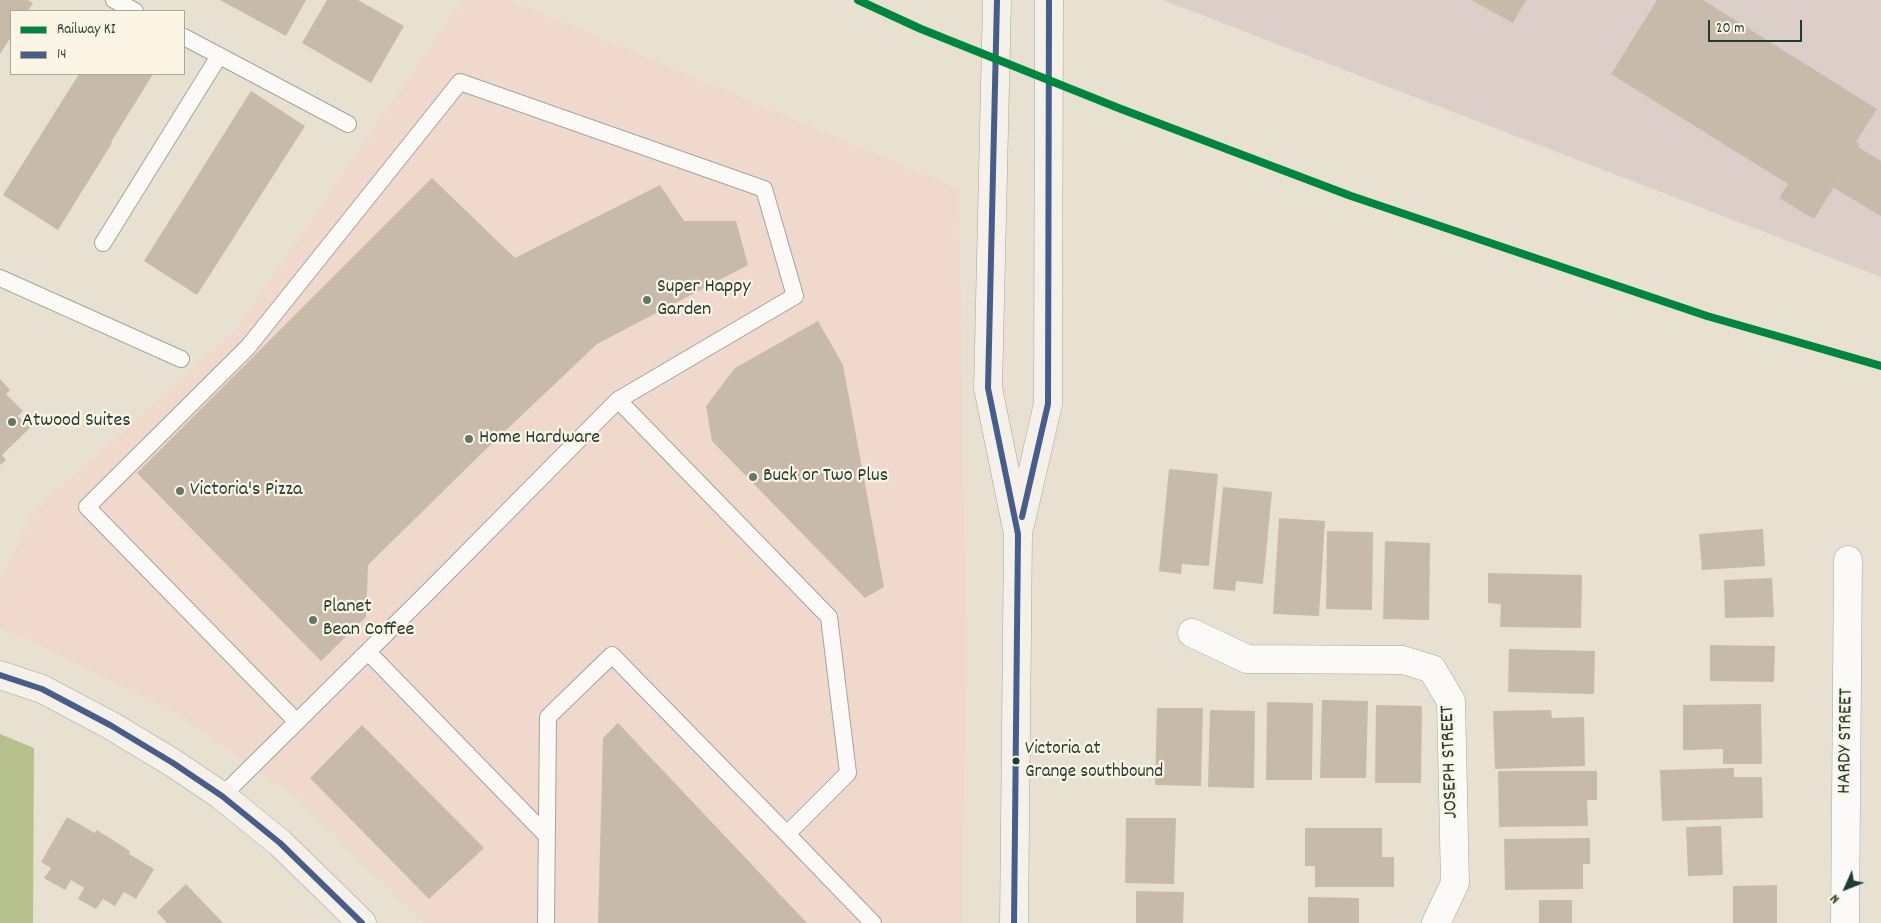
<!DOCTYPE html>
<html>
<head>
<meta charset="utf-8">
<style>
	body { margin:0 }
	#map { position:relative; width:1881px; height:923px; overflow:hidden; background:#e8e1d1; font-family:Dekko,sans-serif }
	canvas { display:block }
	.legend { position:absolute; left:10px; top:10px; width:175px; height:65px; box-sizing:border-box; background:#fcf5e5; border:1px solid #a4ab9e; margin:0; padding:6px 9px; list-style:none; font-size:15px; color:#1f3d34 }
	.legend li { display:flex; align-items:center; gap:10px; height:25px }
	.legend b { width:25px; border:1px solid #a4ab9e }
	.north { position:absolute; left:1821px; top:863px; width:50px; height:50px; -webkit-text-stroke:4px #fcf5e5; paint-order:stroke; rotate:226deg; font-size:14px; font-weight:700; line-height:20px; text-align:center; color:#1f3d34 }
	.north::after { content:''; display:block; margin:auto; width:18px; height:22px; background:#1f3d34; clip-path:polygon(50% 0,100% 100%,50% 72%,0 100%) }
	.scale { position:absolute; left:1708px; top:20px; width:94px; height:22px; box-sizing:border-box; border:2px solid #1f3d34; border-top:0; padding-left:6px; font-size:15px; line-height:18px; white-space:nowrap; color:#1f3d34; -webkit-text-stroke:4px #fcf5e5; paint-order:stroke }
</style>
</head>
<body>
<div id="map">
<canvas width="1881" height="923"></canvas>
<ul class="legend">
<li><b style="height:6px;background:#00853f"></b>Railway KI</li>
<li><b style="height:6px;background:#485e88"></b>14</li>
</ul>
<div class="north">N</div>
<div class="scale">20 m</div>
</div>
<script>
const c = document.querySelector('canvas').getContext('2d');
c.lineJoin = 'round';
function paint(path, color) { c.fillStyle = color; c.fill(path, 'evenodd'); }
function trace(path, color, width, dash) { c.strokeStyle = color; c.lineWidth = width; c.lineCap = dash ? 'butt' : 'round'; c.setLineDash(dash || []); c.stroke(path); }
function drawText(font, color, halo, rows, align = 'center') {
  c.font = font + ' Dekko,sans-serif'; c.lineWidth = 4.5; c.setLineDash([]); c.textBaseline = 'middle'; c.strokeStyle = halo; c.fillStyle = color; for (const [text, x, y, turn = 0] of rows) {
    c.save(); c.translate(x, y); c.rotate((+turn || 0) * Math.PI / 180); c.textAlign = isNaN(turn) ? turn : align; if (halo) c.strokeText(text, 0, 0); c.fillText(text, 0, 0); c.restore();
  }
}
const built = new Path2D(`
	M 463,0 L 510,0 L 959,189 L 966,650 L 962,923 L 424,923 L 302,802 L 178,713 L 59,654 L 0,628 L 0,583 L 32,514 L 237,330 Z`);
const industrial = new Path2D(`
	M 1163,0 L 1881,0 L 1881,277 Z`);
const forest = new Path2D(`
	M 0,734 L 34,748 L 33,923 L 0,923 Z`);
const building = new Path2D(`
	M 0,0 L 28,0 L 33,3 L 28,11 L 11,11 L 11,37 L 0,54 Z
	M 220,0 L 306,0 L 286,36 Z
	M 327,0 L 358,0 L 404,26 L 371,83 L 302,43 Z
	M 1471,0 L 1526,0 L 1513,23 Z
	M 1657,0 L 1703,0 L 1877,109 L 1856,142 L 1860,144 L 1858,147 L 1881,161 L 1881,216 L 1834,188 L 1844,171 L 1814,219 L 1779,198 L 1788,184 L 1611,74 Z
	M 79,74 L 153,74 L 111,142 L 112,143 L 58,230 L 3,195 Z
	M 251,91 L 305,126 L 197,295 L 144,261 Z
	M 432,178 L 515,258 L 660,185 L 684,221 L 736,221 L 748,265 L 597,344 L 483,452 L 368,565 L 366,617 L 321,661 L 137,473 Z
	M 818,321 L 843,365 L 884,587 L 865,598 L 712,441 L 706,406 L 735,368 Z
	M 0,379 L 10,390 L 6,394 L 23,411 L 18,416 L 30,428 L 2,455 L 6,460 L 0,465 Z
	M 1169,469 L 1218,474 L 1209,566 L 1182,564 L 1181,574 L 1159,571 Z
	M 1223,487 L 1272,492 L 1263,584 L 1236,581 L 1235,591 L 1213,589 Z
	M 1279,518 L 1325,521 L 1319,616 L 1273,614 Z
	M 1763,529 L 1765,566 L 1702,570 L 1699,534 Z
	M 1327,531 L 1373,532 L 1372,610 L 1326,609 Z
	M 1385,541 L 1430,543 L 1429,620 L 1383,619 Z
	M 1488,573 L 1582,575 L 1581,628 L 1500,627 L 1501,604 L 1488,603 Z
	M 1772,578 L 1774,617 L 1725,618 L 1724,580 Z
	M 1710,645 L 1775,646 L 1774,682 L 1710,681 Z
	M 1509,649 L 1595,651 L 1594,694 L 1508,692 Z
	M 1322,700 L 1368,701 L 1366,778 L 1320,778 Z
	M 1267,702 L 1313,703 L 1312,780 L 1266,780 Z
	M 1761,704 L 1762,764 L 1723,764 L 1723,749 L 1683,750 L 1683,705 Z
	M 1376,705 L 1422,706 L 1421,783 L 1375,783 Z
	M 1157,708 L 1203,708 L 1201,786 L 1155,785 Z
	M 1210,710 L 1255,711 L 1254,788 L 1208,787 Z
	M 1551,710 L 1552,718 L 1584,717 L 1585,766 L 1495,769 L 1493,711 Z
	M 618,723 L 807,923 L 598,923 L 603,738 Z
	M 362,725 L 484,848 L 429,899 L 310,778 Z
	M 1734,768 L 1734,777 L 1762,777 L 1763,818 L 1662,821 L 1660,770 Z
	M 1498,771 L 1597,771 L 1597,800 L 1587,800 L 1588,826 L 1499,827 Z
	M 67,817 L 95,833 L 97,830 L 130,851 L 129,854 L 154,869 L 136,899 L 124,892 L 115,906 L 103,899 L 96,909 L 78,899 L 84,888 L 71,880 L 65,890 L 44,878 L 51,868 L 41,862 Z
	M 1126,818 L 1176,818 L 1174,884 L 1125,883 Z
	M 1721,826 L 1723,875 L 1688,876 L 1686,827 Z
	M 1305,828 L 1382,828 L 1382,857 L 1394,857 L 1394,887 L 1315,887 L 1315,866 L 1305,866 Z
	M 1590,838 L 1590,864 L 1583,864 L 1583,889 L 1505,890 L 1504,839 Z
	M 186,884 L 223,923 L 167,923 L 157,912 Z
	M 1777,885 L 1777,923 L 1733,923 L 1733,886 Z
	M 1136,891 L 1184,892 L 1183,923 L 1136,923 Z
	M 1308,897 L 1359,898 L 1359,923 L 1308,923 Z
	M 1539,900 L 1572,900 L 1572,923 L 1539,923 Z`);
const service = new Path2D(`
	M 114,0 L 135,11
	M 184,37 L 348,124
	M 103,243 L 219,56
	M 0,278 L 181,359
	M 368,652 L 547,836
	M 297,722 L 87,507 L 248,347 L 460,82 L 764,189 L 795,296 L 618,400
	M 222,796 L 428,592 L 618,400 L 829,617 L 848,773 L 787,834 L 873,923
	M 546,923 L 548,717 L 612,655 L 787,834`);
const minor = new Path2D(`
	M 1192,633 L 1247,659 L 1403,660 L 1432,669 L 1451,701 L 1455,883 L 1436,923
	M 1845,923 L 1848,560`);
const secondary = new Path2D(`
	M 997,0 L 988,388 L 1018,534 L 1014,923
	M 1020,525 L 1048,404 L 1049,0
	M 0,675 L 42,689 L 110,725 L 173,763 L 222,796 L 280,843 L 362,923`);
const bus1 = new Path2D(`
	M 997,0 L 988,388 L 1018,534 L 1014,923
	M 1022,517 L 1048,404 L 1049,0
	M 0,675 L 42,689 L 110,725 L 173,763 L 222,796 L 280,843 L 362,923`);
const rail1 = new Path2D(`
	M 858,0 L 921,29 L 1121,109 L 1351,196 L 1707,316 L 1881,366`);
const markers = [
	[647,300,5,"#65766b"],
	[12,422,5,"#65766b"],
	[469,439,5,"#65766b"],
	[753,477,5,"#65766b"],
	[180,491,5,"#65766b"],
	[313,620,5,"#65766b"],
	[1016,761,4.5,"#1f3d34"]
];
const busNames = [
	["Victoria at",1025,750],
	["Grange southbound",1025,773]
];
const poiNames = [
	["Super Happy",657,288],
	["Garden",657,311],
	["Atwood Suites",22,422],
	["Home Hardware",479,439],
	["Buck or Two Plus",763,477],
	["Victoria's Pizza",190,491],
	["Planet",323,608],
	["Bean Coffee",323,631]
];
const streetNames = [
	["HARDY STREET",1847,741,-89],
	["JOSEPH STREET",1451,762,-92]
];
paint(built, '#f0d8cd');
paint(industrial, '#dccec9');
paint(forest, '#b7c18e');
paint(building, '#c8baaa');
trace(service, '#a4a49a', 18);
trace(minor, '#a4a49a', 29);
trace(secondary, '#a4a49a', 29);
trace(service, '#fcfaf8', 16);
trace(minor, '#fcfaf8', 28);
trace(secondary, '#f5f0ea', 28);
trace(bus1, '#485e88', 6);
trace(rail1, '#00853f', 8);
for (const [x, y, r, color] of markers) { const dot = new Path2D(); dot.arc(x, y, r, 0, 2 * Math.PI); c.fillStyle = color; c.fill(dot); trace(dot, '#fcf5e5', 2); }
drawText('19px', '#1f3d34', '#fcf5e5', busNames, 'left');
drawText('20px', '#1f3d34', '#fcf5e5', poiNames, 'left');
drawText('20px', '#1f3d34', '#fcf5e5', streetNames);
</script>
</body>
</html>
